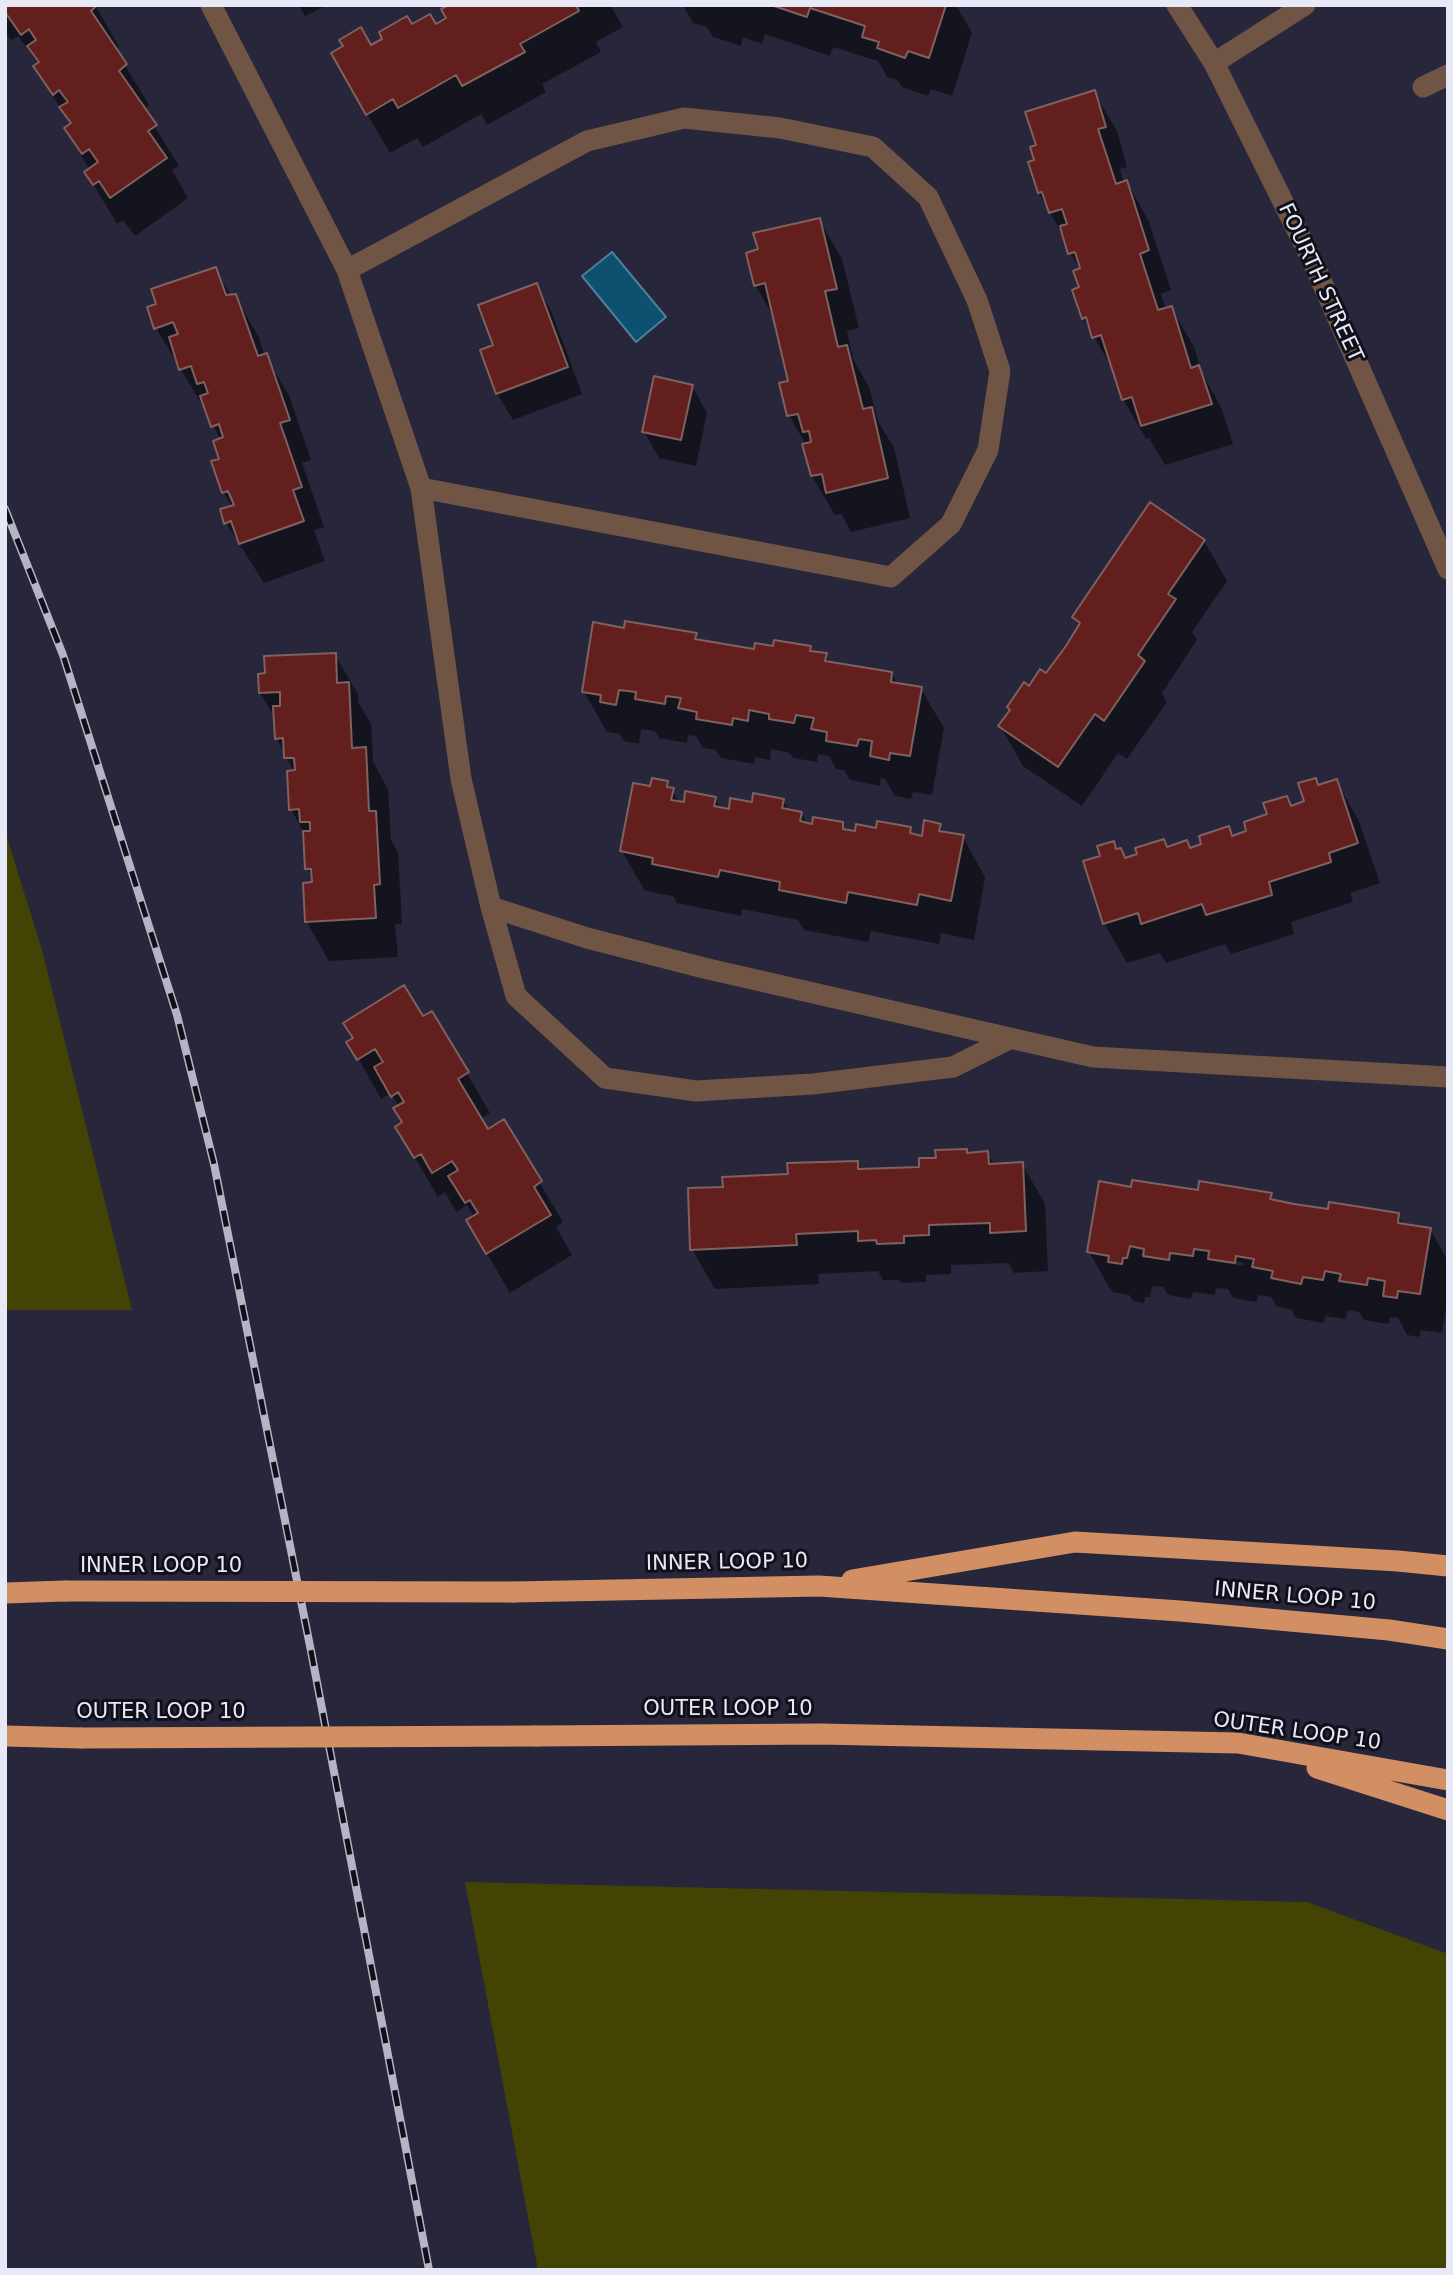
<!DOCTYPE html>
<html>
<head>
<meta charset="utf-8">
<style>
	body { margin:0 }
	#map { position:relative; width:1453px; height:2275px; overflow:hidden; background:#27263b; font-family:"DejaVu Sans",sans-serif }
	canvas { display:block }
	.frame { position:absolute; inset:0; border:7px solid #e8e9f7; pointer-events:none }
</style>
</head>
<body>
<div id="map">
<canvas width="1453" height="2275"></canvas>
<div class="frame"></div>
</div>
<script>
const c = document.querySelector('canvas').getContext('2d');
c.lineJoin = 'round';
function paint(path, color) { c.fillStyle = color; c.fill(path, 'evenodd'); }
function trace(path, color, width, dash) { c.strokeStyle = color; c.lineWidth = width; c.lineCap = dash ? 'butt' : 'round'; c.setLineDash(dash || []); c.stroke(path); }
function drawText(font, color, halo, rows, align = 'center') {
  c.font = font + ' "DejaVu Sans",sans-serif'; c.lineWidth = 6; c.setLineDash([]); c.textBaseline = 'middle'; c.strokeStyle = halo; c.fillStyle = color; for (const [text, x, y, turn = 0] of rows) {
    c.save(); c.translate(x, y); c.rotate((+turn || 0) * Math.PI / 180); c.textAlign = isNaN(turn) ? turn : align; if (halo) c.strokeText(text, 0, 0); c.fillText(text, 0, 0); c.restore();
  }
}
const green = new Path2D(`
	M 5,831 L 42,950 L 132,1310 L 5,1310 Z
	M 465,1882 L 1307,1902 L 1448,1954 L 1448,2270 L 538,2270 Z`);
const water = new Path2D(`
	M 612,252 L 666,317 L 636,342 L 582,276 Z`);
const shadow = new Path2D(`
	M 5,5 L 95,5 L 119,47 L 115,49 L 149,105 L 144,109 L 179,166 L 172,170 L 188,198 L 135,236 L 123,220 L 117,224 L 86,172 L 90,170 L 66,129 L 71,125 L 35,67 L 39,64 L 18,36 L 11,40 L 5,32 Z
	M 299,5 L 327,5 L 305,16 Z
	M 452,5 L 610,5 L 623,27 L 596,42 L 601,52 L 542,84 L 546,92 L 487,125 L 481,114 L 423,147 L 417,138 L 390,153 L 367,114 L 371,47 L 411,26 L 436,26 L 449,19 Z
	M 683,5 L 956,5 L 972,33 L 952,96 L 931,89 L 928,96 L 902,87 L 897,80 L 887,77 L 878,61 L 833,47 L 830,56 L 765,34 L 762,44 L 743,37 L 741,46 L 713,37 L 707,27 L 693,23 Z
	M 1094,92 L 1117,131 L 1127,167 L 1120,169 L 1124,183 L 1127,182 L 1149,222 L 1171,290 L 1161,294 L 1166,309 L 1171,308 L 1194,347 L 1202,373 L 1221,407 L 1233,444 L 1165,465 L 1149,438 L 1146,439 L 1123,399 L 1116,375 L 1083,318 L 1074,291 L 1081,288 L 1080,270 L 1070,253 L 1064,237 L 1039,193 L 1036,161 L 1038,146 Z
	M 819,220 L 842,259 L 859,328 L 847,331 L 853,359 L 869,387 L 878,421 L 894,448 L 910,518 L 851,532 L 841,514 L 835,515 L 812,476 L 806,445 L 789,415 L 791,382 L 775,319 L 756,286 L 748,254 Z
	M 215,269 L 231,296 L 235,296 L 258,336 L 265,356 L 289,395 L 311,460 L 302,463 L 324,527 L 314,530 L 325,561 L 264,583 L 226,523 L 232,507 L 224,493 L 213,462 L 221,460 L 220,440 L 206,408 L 204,408 L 156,328 Z
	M 537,286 L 552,313 L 582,394 L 513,420 L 497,393 L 495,346 Z
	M 692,386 L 707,413 L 696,466 L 659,458 L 644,431 Z
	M 1204,541 L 1227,581 L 1192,632 L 1197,640 L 1162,693 L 1167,702 L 1127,759 L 1118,753 L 1082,806 L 1023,766 L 1000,726 L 1029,688 L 1047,676 L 1080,628 L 1074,617 Z
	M 625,630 L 696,634 L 700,641 L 756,651 L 810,648 L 813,653 L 826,655 L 830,663 L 891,673 L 898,685 L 921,689 L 944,728 L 932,795 L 913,792 L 911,799 L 895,796 L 885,779 L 881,778 L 880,786 L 850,780 L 844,770 L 836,769 L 829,756 L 818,754 L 817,762 L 793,758 L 790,753 L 771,749 L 770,760 L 755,757 L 754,764 L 721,758 L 716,750 L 703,748 L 696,736 L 688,735 L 687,743 L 659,738 L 655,731 L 641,729 L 639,744 L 624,741 L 620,734 L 607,732 L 584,692 Z
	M 335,655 L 358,694 L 358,702 L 371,724 L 373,762 L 388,789 L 391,840 L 398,852 L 402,924 L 395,924 L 398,957 L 329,961 L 306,921 L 313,879 L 307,868 L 304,833 L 291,809 L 294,772 L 277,739 L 276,719 L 260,693 Z
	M 1336,781 L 1359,821 L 1380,883 L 1350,893 L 1353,902 L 1291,922 L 1294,934 L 1231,954 L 1225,944 L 1166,963 L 1160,953 L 1127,963 L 1104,923 L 1103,857 L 1113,843 L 1117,851 L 1121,850 L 1126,860 L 1167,848 L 1191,850 L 1204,846 L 1228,828 L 1234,837 L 1248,832 L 1287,798 L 1292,807 L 1307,803 L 1319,787 Z
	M 667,782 L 680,804 L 715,799 L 721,809 L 730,811 L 753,804 L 783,801 L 789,811 L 801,813 L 808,825 L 842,824 L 847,832 L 910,829 L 914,836 L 923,838 L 940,826 L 944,833 L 963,837 L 985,877 L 974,940 L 941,933 L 939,944 L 871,931 L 868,942 L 804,930 L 798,920 L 742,909 L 741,916 L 677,903 L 673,896 L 645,891 L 622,851 L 652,788 Z
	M 422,1018 L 462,1065 L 490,1113 L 480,1119 L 488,1131 L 503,1122 L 563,1222 L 556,1227 L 572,1255 L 510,1293 L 468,1221 L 474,1217 L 467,1205 L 456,1212 L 445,1192 L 438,1197 L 397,1127 L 404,1123 L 399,1107 L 391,1093 L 381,1099 L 349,1042 Z
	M 966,1151 L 968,1154 L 987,1153 L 994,1165 L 1022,1164 L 1045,1204 L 1048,1271 L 1014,1273 L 1009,1263 L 951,1265 L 951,1274 L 926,1275 L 926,1282 L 901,1283 L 899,1280 L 883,1280 L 878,1271 L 818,1274 L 819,1284 L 715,1289 L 692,1249 L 725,1188 L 857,1162 L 862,1171 L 921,1168 L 938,1159 Z
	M 1132,1189 L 1270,1195 L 1275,1202 L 1329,1211 L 1398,1215 L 1404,1225 L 1430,1229 L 1448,1261 L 1448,1298 L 1442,1333 L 1421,1330 L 1419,1337 L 1407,1335 L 1398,1318 L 1390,1317 L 1389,1324 L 1364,1320 L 1359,1312 L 1348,1310 L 1346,1319 L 1325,1316 L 1324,1323 L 1296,1318 L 1291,1309 L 1277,1307 L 1271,1297 L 1258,1295 L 1257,1302 L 1233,1298 L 1228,1289 L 1216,1288 L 1215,1295 L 1193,1292 L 1191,1299 L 1168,1295 L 1163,1287 L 1152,1286 L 1150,1297 L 1145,1297 L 1144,1303 L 1133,1301 L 1129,1295 L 1112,1292 L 1089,1252 ZM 1213,1258 L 1244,1263 L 1243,1266 L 1213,1261 Z`);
const building = new Path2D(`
	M 5,5 L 97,5 L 91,11 L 127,64 L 119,71 L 157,125 L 148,131 L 167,158 L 110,198 L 99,181 L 93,185 L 84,172 L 98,162 L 89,149 L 82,154 L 64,128 L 71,123 L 59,107 L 68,102 L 59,90 L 53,95 L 33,66 L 39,62 L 27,46 L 36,40 L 29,29 L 21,35 L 5,12 Z
	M 449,5 L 576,5 L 579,11 L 520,44 L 525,52 L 462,86 L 456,75 L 398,108 L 393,99 L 366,115 L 331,53 L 343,46 L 339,40 L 361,27 L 371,45 L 382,39 L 379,32 L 407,16 L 412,24 L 430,14 L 436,24 L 446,18 L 441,9 Z
	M 771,5 L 946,5 L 929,58 L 908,51 L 905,58 L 877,48 L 879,42 L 862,37 L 865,26 L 810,8 L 807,17 Z
	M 1095,90 L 1106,127 L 1098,129 L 1116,184 L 1127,180 L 1149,250 L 1140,254 L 1158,310 L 1172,306 L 1191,368 L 1199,365 L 1212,404 L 1141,426 L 1132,397 L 1122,400 L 1101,335 L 1092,338 L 1086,317 L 1082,319 L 1072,290 L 1079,287 L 1073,271 L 1080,268 L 1075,252 L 1068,254 L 1062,234 L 1060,226 L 1067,224 L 1062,209 L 1049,213 L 1042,192 L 1038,193 L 1028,162 L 1034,160 L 1030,147 L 1036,145 L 1025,112 Z
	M 820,218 L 837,289 L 825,291 L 838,347 L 847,345 L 863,409 L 872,407 L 888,478 L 826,493 L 822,474 L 811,476 L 802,444 L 811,442 L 809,431 L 803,432 L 798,414 L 787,416 L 779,383 L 788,381 L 765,283 L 754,286 L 746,253 L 758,249 L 753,233 Z
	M 216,267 L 226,295 L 236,294 L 258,356 L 267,353 L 290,420 L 280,423 L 302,487 L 293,490 L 304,521 L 239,544 L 231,521 L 224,524 L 220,509 L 234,505 L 228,491 L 222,493 L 211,461 L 219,459 L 213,441 L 223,437 L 219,424 L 211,427 L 200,396 L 208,393 L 204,382 L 197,384 L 191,366 L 179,370 L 169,337 L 178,334 L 173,322 L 154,329 L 147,307 L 156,304 L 151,289 Z
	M 537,283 L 568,367 L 496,394 L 480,350 L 493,345 L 478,305 Z
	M 654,376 L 693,385 L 681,440 L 642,432 Z
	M 1150,502 L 1205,540 L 1168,594 L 1176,599 L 1138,655 L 1145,661 L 1104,721 L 1095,714 L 1058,767 L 998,726 L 1010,710 L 1007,707 L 1024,682 L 1029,686 L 1040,669 L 1046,673 L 1066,646 L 1080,623 L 1072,617 Z
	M 625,621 L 697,633 L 695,639 L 754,649 L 755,643 L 773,646 L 774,640 L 811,646 L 810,651 L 827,653 L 825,661 L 892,672 L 891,682 L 922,687 L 910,756 L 890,753 L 889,760 L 870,756 L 872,741 L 859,739 L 857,746 L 826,741 L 827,732 L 811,729 L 814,718 L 796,715 L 794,723 L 769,719 L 769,714 L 749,710 L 748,721 L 733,718 L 732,725 L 696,719 L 697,712 L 678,708 L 681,698 L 666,696 L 665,704 L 635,699 L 636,692 L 619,690 L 616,705 L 600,702 L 601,695 L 582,692 L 593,622 L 624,628 Z
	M 336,653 L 337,683 L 349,682 L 352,748 L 366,747 L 369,811 L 376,811 L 380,884 L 374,885 L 376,918 L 305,922 L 303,883 L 312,882 L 311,869 L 305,869 L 303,831 L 310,831 L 310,822 L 300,822 L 299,809 L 289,810 L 287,771 L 295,770 L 294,758 L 284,758 L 283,738 L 275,739 L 273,706 L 280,706 L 280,692 L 259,693 L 258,674 L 265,673 L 264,656 Z
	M 652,778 L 668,781 L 667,787 L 674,788 L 671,800 L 684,802 L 685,791 L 716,797 L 714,806 L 729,809 L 730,798 L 752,802 L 753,793 L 784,799 L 782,808 L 802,812 L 800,821 L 812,824 L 813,817 L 843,822 L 843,829 L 855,831 L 856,824 L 876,828 L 877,821 L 911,827 L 910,833 L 922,836 L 924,820 L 941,824 L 939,831 L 964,835 L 951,901 L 919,894 L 917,905 L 848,892 L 846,903 L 779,890 L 780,882 L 720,870 L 718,877 L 652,864 L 653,858 L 620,851 L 633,783 L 650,786 Z
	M 1316,778 L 1318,785 L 1337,779 L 1358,843 L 1329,853 L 1331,862 L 1269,882 L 1272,895 L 1206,915 L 1202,904 L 1141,924 L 1138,913 L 1103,924 L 1083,861 L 1100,856 L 1097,846 L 1114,841 L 1116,849 L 1121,848 L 1125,858 L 1137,854 L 1135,848 L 1164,839 L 1167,847 L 1187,840 L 1190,848 L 1201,844 L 1199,836 L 1229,826 L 1232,836 L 1246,831 L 1244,822 L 1267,814 L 1263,803 L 1287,796 L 1291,806 L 1304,801 L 1298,783 Z
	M 404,985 L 423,1016 L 432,1011 L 464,1064 L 469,1072 L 458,1079 L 488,1129 L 504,1119 L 542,1181 L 534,1187 L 551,1215 L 486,1254 L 466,1220 L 478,1213 L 470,1200 L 465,1203 L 448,1176 L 458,1170 L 452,1161 L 432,1173 L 421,1154 L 414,1158 L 395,1127 L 402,1122 L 393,1108 L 404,1102 L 398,1092 L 391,1097 L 374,1067 L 383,1062 L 375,1049 L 357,1060 L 346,1042 L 353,1038 L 343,1023 Z
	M 967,1149 L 967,1153 L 988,1151 L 989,1164 L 1023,1162 L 1026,1231 L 990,1233 L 990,1223 L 929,1225 L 929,1235 L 904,1236 L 904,1243 L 877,1244 L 876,1240 L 858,1241 L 858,1231 L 796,1234 L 797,1245 L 690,1250 L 688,1188 L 723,1187 L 722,1177 L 788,1174 L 787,1163 L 858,1161 L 858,1169 L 919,1167 L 919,1158 L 936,1158 L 935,1150 Z
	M 1132,1180 L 1198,1190 L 1199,1181 L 1272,1193 L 1270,1199 L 1294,1204 L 1328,1209 L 1329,1202 L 1399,1213 L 1398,1223 L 1431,1228 L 1420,1294 L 1398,1291 L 1397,1298 L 1383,1296 L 1385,1281 L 1368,1278 L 1367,1285 L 1339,1281 L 1341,1274 L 1325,1271 L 1323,1280 L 1303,1277 L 1301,1284 L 1271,1278 L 1273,1271 L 1252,1267 L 1254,1259 L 1236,1256 L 1235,1263 L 1208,1259 L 1209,1251 L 1194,1249 L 1193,1256 L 1170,1253 L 1169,1260 L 1143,1256 L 1144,1249 L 1130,1246 L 1127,1258 L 1123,1258 L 1122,1264 L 1108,1262 L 1109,1256 L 1087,1252 L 1099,1181 L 1131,1187 Z`);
const minor = new Path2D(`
	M 211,5 L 347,270 L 421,488 L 461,779 L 491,907 L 587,938 L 704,968 L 1093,1057 L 1448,1077
	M 1177,5 L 1214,63 L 1313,262 L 1448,569
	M 1214,63 L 1305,5
	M 1423,87 L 1448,75
	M 347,270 L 587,141 L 684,118 L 780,128 L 873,147 L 928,197 L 977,300 L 1000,371 L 988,450 L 951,524 L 891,577 L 421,488
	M 491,907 L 516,996 L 605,1078 L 696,1091 L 813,1084 L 953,1067 L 1011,1038`);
const highway = new Path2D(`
	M 852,1580 L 1075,1542 L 1398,1561 L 1448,1566
	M 513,1592 L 819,1586 L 1180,1611 L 1389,1630 L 1448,1639
	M 5,1593 L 65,1591
	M 5,1736 L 81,1738
	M 536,1736 L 821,1734 L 1238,1743 L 1448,1780
	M 1317,1768 L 1448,1810`);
const rail = new Path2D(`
	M 5,509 L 63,655 L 177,1015 L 214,1164 L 311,1651 L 429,2270`);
const highwayBridge = new Path2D(`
	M 65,1591 L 513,1592
	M 81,1738 L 536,1736`);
const streetNames = [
	["FOURTH STREET",1320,283,65],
	["INNER LOOP 10",727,1563,-1],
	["INNER LOOP 10",161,1567],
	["INNER LOOP 10",1295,1597,5],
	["OUTER LOOP 10",728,1710],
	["OUTER LOOP 10",161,1713],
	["OUTER LOOP 10",1297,1732,8]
];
paint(green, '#434404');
paint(water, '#0e506f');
trace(water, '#4f7e98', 2);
paint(shadow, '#0007');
paint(building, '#631e1e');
trace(building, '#7f625f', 2);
trace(minor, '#705544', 21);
trace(highway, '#d28f64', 21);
trace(rail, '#b4b4c4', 8);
trace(rail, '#11101a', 5, [16]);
trace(highwayBridge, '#d28f64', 21);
drawText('21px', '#e8e9f7', '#11101a', streetNames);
</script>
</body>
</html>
